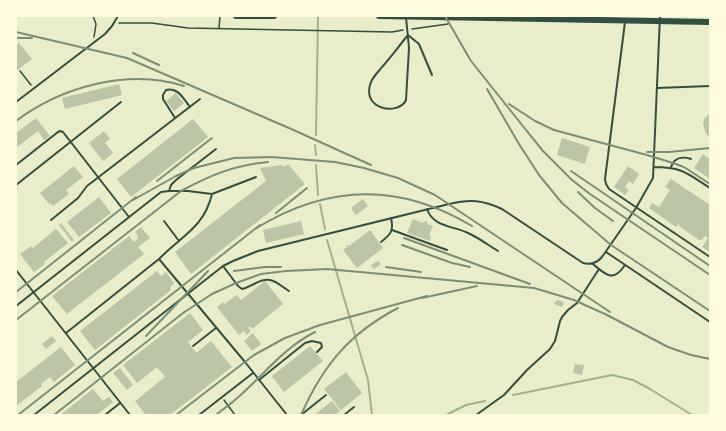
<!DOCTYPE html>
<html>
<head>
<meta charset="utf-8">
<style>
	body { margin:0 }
	#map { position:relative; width:726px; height:431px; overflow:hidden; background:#e9edc9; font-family:"Zilla Slab",serif }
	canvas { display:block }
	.frame { position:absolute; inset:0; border:17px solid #fefae0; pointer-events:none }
</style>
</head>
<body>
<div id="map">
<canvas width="726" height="431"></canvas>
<div class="frame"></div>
</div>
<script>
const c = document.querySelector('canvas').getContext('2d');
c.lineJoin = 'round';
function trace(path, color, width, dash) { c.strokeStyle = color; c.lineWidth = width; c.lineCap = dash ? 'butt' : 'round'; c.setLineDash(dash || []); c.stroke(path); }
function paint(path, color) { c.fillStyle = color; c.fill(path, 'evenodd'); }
const stream = new Path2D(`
	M 316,135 L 318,16
	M 315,145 L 316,155
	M 316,165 L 318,195
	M 320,204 L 325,229
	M 327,240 L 368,380 L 372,415
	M 513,395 L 612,375 L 633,380 L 650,389 L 692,415
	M 446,415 L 466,405 L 485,401`);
const building = new Path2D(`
	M 19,43 L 32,59 L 16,71 L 16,45 Z
	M 119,84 L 122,95 L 65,109 L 62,98 Z
	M 176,93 L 184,103 L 174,111 L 166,101 Z
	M 710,113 L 710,138 L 705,132 L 703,123 L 704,119 Z
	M 36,118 L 50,136 L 44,140 L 38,131 L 16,148 L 16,133 Z
	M 193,119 L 208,137 L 131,197 L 117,179 Z
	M 104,131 L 110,139 L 105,143 L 113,153 L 103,161 L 89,143 Z
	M 562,138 L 590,147 L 585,164 L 557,155 Z
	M 703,154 L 710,159 L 710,179 L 694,168 Z
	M 288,164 L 305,184 L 191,274 L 175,252 L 266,181 L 260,168 L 282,165 L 284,167 Z
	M 74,166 L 83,177 L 66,190 L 69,194 L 53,206 L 50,203 L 49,204 L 40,193 Z
	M 628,166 L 639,174 L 633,184 L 629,181 L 625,187 L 629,190 L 625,195 L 614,187 Z
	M 671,179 L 710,205 L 710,252 L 702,247 L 708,238 L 705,236 L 702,240 L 699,240 L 679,226 L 679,223 L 676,227 L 649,208 L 652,203 L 659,207 L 670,190 L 665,187 Z
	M 99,197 L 111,213 L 79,237 L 67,222 Z
	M 363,199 L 368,206 L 356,215 L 351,208 Z
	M 413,219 L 423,223 L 424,221 L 428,223 L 427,224 L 433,226 L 429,235 L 431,236 L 430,241 L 407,233 Z
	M 301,221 L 304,234 L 266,243 L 263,230 Z
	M 61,223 L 74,240 L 72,242 L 59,225 Z
	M 141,227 L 150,238 L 138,247 L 144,254 L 67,314 L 52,296 L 129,236 L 134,242 L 138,239 L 137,237 L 138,236 L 135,232 Z
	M 56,229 L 68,243 L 44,262 L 45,264 L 34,272 L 20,254 L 31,246 L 33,248 Z
	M 370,230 L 383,248 L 357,268 L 343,250 L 347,247 L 346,246 L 348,245 L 349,246 Z
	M 378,261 L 381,264 L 374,269 L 371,265 Z
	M 157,271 L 161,276 L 166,272 L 174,283 L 170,288 L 171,290 L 95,350 L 80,331 Z
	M 265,281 L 283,304 L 252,329 L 250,326 L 248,328 L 251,331 L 246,335 L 244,331 L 239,335 L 217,307 L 223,302 L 224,304 L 237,295 L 241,300 Z
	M 557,300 L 564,302 L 562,307 L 554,304 Z
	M 190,313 L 203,330 L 188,342 L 196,353 L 211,341 L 232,367 L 170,415 L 146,415 L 135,401 L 165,377 L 157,367 L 137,383 L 123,365 Z
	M 253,333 L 261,344 L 252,351 L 244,341 Z
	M 52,336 L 56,341 L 46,349 L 42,344 Z
	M 310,346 L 323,361 L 284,392 L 272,376 Z
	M 61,347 L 75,365 L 54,382 L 50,377 L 41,384 L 42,386 L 16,406 L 16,382 Z
	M 575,364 L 584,365 L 582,375 L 573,373 Z
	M 120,368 L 133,385 L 127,390 L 113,373 Z
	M 346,372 L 362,393 L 341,410 L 324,389 Z
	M 93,389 L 103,401 L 109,397 L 113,402 L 97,415 L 60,415 Z
	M 332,401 L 340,411 L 335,415 L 314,415 Z`);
const path = new Path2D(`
	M 93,16 L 96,24 L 94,37
	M 119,23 L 152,23 L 188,28 L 392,32 L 403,30
	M 219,28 L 220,16
	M 412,29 L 448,24
	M 20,71 L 31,85
	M 224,400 L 235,415`);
const service = new Path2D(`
	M 406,17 L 409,48 L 406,100 C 399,116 360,110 371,82 C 373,77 378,72 382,67 C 391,57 399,46 408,35
	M 625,22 L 605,179 L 606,184 L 609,189 L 710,257
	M 408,35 L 419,44 L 432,75
	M 657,88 L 710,86
	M 16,102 L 105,34 L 112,26 L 118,16
	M 175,118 L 163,99 L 163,95 L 166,90 C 178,87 183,98 190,107
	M 16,165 L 58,132 L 60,131 L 63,132 L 129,217
	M 654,167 C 683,167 688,174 710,188
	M 671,167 C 674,158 682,156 691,159
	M 16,185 L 121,102
	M 169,191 L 171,185 L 176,180 L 216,149
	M 212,194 C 204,228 181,236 159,259 L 245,362 L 287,415
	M 427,209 C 433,227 454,226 468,233 C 479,238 488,245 498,251
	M 51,220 L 78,198 L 87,186 L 200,99
	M 164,221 L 179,241
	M 392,230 L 447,250
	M 381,242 C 391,234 394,231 391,218
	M 606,252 L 710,322
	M 593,264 C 606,275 613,283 625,265
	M 223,266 L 238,286 L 242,289 C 247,288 250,286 254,284 C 271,275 275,282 289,291
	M 16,270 L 130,415
	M 16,306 L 161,192 L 169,191 L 188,191 L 212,194 L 256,177
	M 66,333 L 159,259
	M 193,346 L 216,328
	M 259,380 L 305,343 L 312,341 L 321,343 L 322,347 L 317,352
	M 34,415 L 223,266 L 233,261 L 258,251 L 449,204 C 470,199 483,200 502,209 L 583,263 C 591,265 597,263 602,257 L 636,208 L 653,178 L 660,16
	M 105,415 L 120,403
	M 199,415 L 253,373
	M 301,415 L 326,395
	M 344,415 L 354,407
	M 476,415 L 504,395 L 527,370 L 550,349 L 555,341 L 560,321 L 562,317 L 568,310 L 577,303 L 599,269`);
const primary = new Path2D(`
	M 236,16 L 274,16
	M 379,16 L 710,22`);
const rail = new Path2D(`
	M 445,16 L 471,61 L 526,130 L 543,151 L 572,180 L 590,194 L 710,275
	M 16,32 L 127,58 L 289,128 L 371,165
	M 16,38 L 32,38
	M 133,53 L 159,65
	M 487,89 L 519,144 L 539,175 L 562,203 L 611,245 L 710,311
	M 509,104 L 535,121 L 554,130 L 647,155 L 673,163 L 684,167 L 710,184
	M 16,121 C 61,87 128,68 184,86
	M 647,152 L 669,152 L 710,148
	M 571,171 L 710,266
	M 157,181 L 212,138
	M 578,192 L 595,208 L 613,221
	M 133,200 L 176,176 L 194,168 L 234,158 L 272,157 L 335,162 L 364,168 L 398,178 L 435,195 L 610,312
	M 276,213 L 307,188
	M 255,229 C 327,184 399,182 472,226
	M 404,238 L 530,284
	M 402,245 L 452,263 L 470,267
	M 386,267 L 421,272
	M 234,271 L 265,267 L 281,267
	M 16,292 L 136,197
	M 422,298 L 477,286
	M 16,320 L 181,191 C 211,175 234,165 268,162
	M 146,336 L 208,271
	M 18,415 L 260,225
	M 54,415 L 183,313 L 212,294 L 236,283 L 261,274 L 286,271 L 327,269 L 534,288 L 574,300 L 607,315 L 668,347 L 691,355 L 710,359
	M 176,415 L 254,355 L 285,338 L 320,325 L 427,296
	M 216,415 C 222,410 229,405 235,400 C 262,377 283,348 315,332
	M 301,415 C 323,365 350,333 398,308`);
trace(stream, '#a3b18a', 2);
paint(building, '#bcc5a7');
trace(path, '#344e41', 1.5);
trace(service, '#344e41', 2);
trace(primary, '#344e41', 6);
trace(rail, '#7c8e77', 2);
</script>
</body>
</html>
